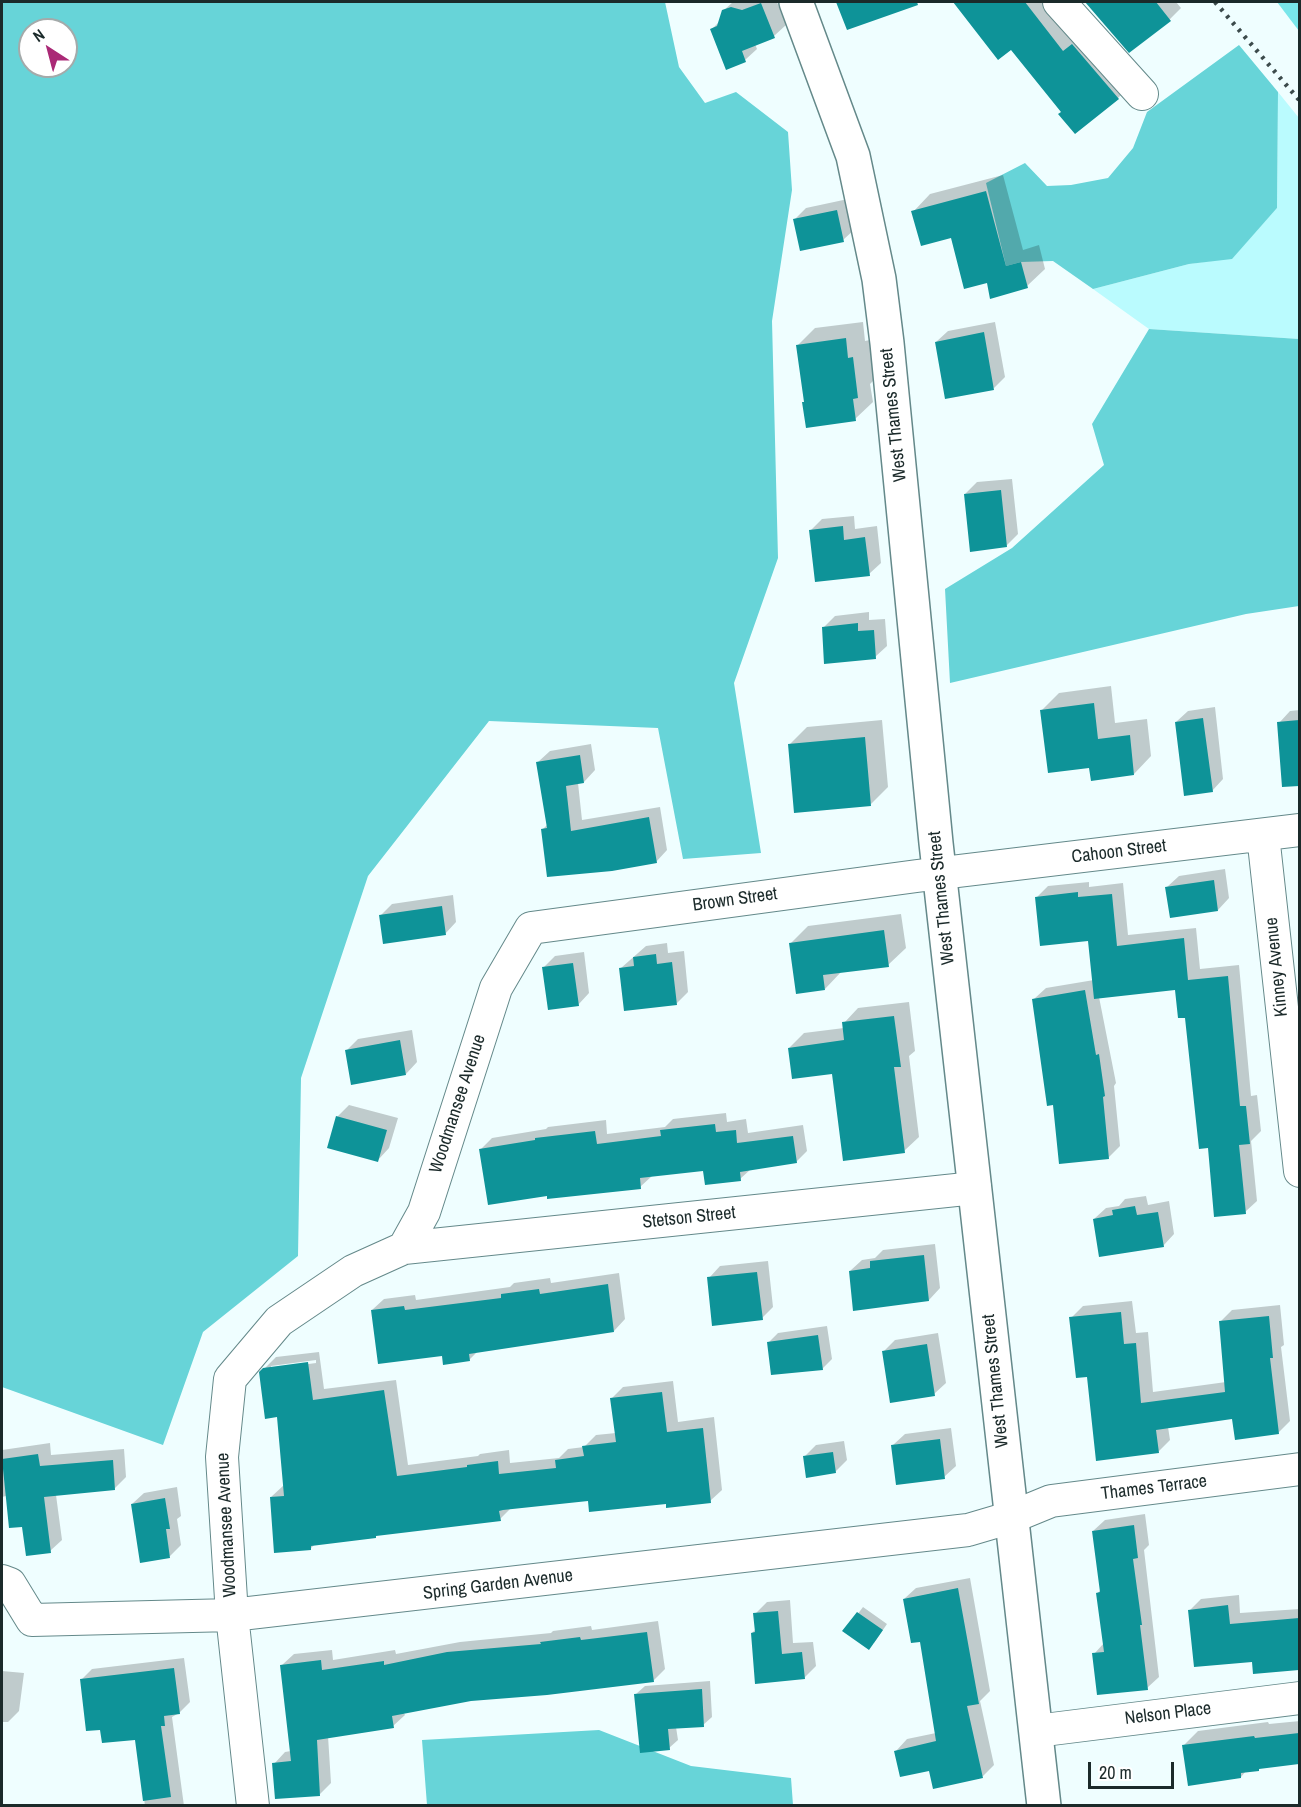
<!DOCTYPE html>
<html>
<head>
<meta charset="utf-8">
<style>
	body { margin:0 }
	#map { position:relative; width:1301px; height:1807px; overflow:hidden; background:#effeff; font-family:"Archivo Narrow",sans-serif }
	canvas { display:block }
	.frame { position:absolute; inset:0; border:3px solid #1b2a2a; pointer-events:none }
	.north { position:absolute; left:18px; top:18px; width:60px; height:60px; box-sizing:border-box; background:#fff; border:2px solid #a4aaaa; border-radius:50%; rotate:324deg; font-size:16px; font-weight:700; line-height:24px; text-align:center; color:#1b2a2a }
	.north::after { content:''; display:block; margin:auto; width:21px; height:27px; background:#aa2976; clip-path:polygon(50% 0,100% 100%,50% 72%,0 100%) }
	.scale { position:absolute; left:1088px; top:1762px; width:86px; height:27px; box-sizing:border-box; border:3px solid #1b2a2a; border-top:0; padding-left:8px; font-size:18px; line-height:21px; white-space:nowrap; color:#1b2a2a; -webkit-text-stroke:4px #fff; paint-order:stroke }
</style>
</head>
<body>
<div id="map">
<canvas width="1301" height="1807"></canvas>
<div class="frame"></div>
<div class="north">N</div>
<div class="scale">20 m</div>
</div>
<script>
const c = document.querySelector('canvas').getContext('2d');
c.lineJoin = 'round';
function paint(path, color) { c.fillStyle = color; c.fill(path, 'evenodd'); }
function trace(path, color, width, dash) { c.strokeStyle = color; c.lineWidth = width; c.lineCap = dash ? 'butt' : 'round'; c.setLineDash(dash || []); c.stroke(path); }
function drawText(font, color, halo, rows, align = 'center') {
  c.font = font + ' "Archivo Narrow",sans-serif'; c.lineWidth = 4.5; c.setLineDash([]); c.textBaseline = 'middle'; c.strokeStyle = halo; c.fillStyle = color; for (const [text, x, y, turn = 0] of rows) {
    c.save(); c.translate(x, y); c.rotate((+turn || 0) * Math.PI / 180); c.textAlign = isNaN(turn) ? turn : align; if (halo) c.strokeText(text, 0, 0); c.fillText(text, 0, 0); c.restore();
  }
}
const green = new Path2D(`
	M 1278,92 L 1299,118 L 1299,339 L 1149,329 L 1093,289 L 1189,264 L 1232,258 L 1277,208 Z`);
const forest = new Path2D(`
	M 2,2 L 665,2 L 679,67 L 705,103 L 736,92 L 788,132 L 792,190 L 772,321 L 778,558 L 734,683 L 761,853 L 683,859 L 658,728 L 489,721 L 368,876 L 301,1078 L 298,1256 L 203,1332 L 163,1445 L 2,1387 ZM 30,30 L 66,30 L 66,66 L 30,66 Z
	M 1239,45 L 1278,92 L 1277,208 L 1232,259 L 1189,264 L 1093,289 L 1053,261 L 1021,262 L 1006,266 L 986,183 L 1025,163 L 1047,186 L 1071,185 L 1108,178 L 1133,148 L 1147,112 Z
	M 1149,329 L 1299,339 L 1299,606 L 1246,614 L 950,683 L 945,589 L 1012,548 L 1104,465 L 1092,424 Z
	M 599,1730 L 691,1766 L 791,1778 L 793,1805 L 427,1805 L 422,1740 Z`);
const water = new Path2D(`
	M 1277,2 L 1299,2 L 1299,31 Z`);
const shadow = new Path2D(`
	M 733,2 L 777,2 L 786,25 L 774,36 L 755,44 L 757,49 L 745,60 L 712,29 L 721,20 L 723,11 Z
	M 838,2 L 916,2 L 912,5 L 847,28 Z
	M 966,2 L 1051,2 L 1133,83 L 1118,98 L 1075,132 L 1062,112 L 1011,48 L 959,8 Z
	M 1087,2 L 1176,2 L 1181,8 L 1170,19 L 1130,51 Z
	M 1003,175 L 1023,250 L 1039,245 L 1045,269 L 1027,286 L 913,212 L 930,194 Z
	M 848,199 L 855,229 L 843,240 L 795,219 L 806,208 Z
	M 863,322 L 865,341 L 870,340 L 875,379 L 870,384 L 873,402 L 855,419 L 797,346 L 815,328 Z
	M 995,322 L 1005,377 L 994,388 L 936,342 L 948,331 Z
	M 1012,479 L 1018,534 L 1006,546 L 965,494 L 977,482 Z
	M 854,516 L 855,529 L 877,526 L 881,563 L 869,574 L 810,531 L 822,519 Z
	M 869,612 L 869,620 L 885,619 L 887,646 L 875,657 L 823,628 L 835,616 Z
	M 1111,686 L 1115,723 L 1147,719 L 1151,756 L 1134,774 L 1091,767 L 1042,710 L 1059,693 Z
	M 1215,707 L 1223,779 L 1212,791 L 1176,722 L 1188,711 Z
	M 1300,710 L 1300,776 L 1283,778 L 1279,723 L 1290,711 Z
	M 882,720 L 888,787 L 871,804 L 789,745 L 807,727 Z
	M 591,744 L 595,770 L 584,782 L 578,783 L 582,820 L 660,807 L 667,850 L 656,862 L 543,829 L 548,824 L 538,762 L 550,751 Z
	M 1225,869 L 1229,898 L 1218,910 L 1167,887 L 1179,876 Z
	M 1089,882 L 1089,887 L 1123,883 L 1128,935 L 1196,928 L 1200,969 L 1239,965 L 1251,1096 L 1257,1095 L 1261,1131 L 1251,1141 L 1257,1201 L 1245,1212 L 1209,1146 L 1186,1016 L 1177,988 L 1099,997 L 1116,1083 L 1114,1086 L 1120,1146 L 1108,1158 L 1055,1103 L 1034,999 L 1046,988 L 1094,980 L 1089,939 L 1036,898 L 1048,886 Z
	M 453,895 L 456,922 L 445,934 L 381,915 L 392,904 Z
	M 901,914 L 906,948 L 888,965 L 842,971 L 825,989 L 791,943 L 808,926 Z
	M 667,943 L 668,953 L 684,951 L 688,992 L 677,1003 L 621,968 L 646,946 Z
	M 584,952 L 589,993 L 578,1005 L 544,967 L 555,956 Z
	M 909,1002 L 915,1051 L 909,1056 L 919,1137 L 904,1151 L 833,1072 L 789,1048 L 804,1033 L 844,1028 L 844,1023 L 858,1008 Z
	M 412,1030 L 417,1062 L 406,1074 L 347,1050 L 358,1039 Z
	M 349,1105 L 398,1118 L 389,1148 L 378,1160 L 337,1117 Z
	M 726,1113 L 727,1122 L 746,1119 L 748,1133 L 803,1125 L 807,1151 L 796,1162 L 751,1169 L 740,1179 L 705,1169 L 652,1176 L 640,1187 L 548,1194 L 481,1149 L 492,1138 L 546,1129 L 548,1127 L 606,1120 L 607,1134 L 665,1127 L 673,1119 Z
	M 1146,1196 L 1148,1205 L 1169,1201 L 1174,1234 L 1163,1246 L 1094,1219 L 1106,1208 L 1119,1206 L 1125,1199 Z
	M 935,1244 L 940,1288 L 929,1300 L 850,1271 L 862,1260 L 875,1258 L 883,1250 Z
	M 768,1261 L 773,1307 L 762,1318 L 709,1278 L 720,1266 Z
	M 619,1273 L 625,1319 L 614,1331 L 478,1351 L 469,1360 L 443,1354 L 372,1310 L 384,1299 L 415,1295 L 416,1300 L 510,1287 L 514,1283 L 550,1278 L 551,1283 Z
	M 1132,1301 L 1136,1333 L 1148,1332 L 1153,1392 L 1226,1382 L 1221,1321 L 1232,1310 L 1280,1305 L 1284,1345 L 1281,1347 L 1290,1421 L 1278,1433 L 1234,1418 L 1168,1427 L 1170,1440 L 1158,1452 L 1088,1375 L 1071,1318 L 1083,1306 Z
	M 827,1326 L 832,1359 L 822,1369 L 768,1343 L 778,1333 Z
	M 938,1333 L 946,1383 L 934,1394 L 884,1351 L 895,1340 Z
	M 319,1352 L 324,1389 L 396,1380 L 408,1465 L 478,1456 L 480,1454 L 509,1450 L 510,1463 L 559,1458 L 568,1449 L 584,1447 L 596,1435 L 616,1433 L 611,1399 L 623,1387 L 673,1381 L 678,1422 L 714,1417 L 722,1490 L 710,1501 L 667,1502 L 589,1499 L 512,1507 L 500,1519 L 378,1534 L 375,1537 L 315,1544 L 310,1549 L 271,1497 L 284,1485 L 278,1416 L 261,1372 L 276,1357 ZM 316,1360 L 316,1363 L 271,1369 L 271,1366 Z
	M 951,1428 L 956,1466 L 944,1477 L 893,1445 L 905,1434 Z
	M 844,1441 L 847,1460 L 835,1472 L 804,1457 L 816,1445 Z
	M 50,1443 L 51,1455 L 124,1449 L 126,1477 L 114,1489 L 56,1495 L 62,1540 L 50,1551 L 23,1525 L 6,1496 L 2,1497 L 2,1450 Z
	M 177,1487 L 181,1516 L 177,1519 L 181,1545 L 170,1556 L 141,1561 L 132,1504 L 144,1493 Z
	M 1145,1514 L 1149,1545 L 1144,1550 L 1159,1677 L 1147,1688 L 1094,1654 L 1104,1643 L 1098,1593 L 1101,1589 L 1093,1531 L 1105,1520 Z
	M 970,1578 L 990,1691 L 980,1701 L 994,1765 L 983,1776 L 930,1769 L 896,1751 L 907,1739 L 936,1733 L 921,1640 L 904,1599 L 916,1588 Z
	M 1239,1595 L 1240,1613 L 1300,1609 L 1299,1668 L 1253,1660 L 1190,1610 L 1201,1599 Z
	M 790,1600 L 793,1643 L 813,1642 L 816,1666 L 804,1678 L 752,1633 L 756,1629 L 755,1614 L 767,1602 Z
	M 863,1607 L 887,1624 L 874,1643 L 845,1631 Z
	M 658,1621 L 665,1669 L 653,1681 L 471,1700 L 404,1713 L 405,1715 L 393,1726 L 328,1736 L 331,1783 L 320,1794 L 274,1764 L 285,1752 L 291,1751 L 282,1665 L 294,1654 L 332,1650 L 333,1660 L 395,1650 L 396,1654 L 460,1642 L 551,1633 L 553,1631 L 591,1626 L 592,1630 Z
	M 184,1658 L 190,1702 L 179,1713 L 172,1717 L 184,1806 L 145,1806 L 136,1738 L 102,1728 L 82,1679 L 92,1669 Z
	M 2,1671 L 24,1673 L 19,1711 L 8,1722 L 2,1722 Z
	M 710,1681 L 712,1717 L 703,1725 L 676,1727 L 678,1740 L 669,1748 L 636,1694 L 645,1686 Z
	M 1300,1721 L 1300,1762 L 1261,1767 L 1259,1769 L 1246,1771 L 1241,1777 L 1184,1745 L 1198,1731 L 1268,1722 L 1269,1724 Z
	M 392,1804 L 392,1806 L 372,1806 Z`);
const building = new Path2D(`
	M 836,2 L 917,2 L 918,5 L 847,30 Z
	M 953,2 L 1025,2 L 1063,51 L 1072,44 L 1119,99 L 1075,134 L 1058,114 L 1061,112 L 1011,50 L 998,60 Z
	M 1085,2 L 1156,2 L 1171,21 L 1129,53 Z
	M 761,3 L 775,38 L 742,51 L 746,62 L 726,70 L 710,29 L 717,26 L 722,10 L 731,7 L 742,10 Z
	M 986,191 L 1006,266 L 1021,262 L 1028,288 L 990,299 L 987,283 L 964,289 L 951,238 L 921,246 L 911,211 Z
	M 837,210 L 844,242 L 800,251 L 793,219 Z
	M 984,332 L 994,390 L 945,399 L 935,342 Z
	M 846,338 L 848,358 L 853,357 L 858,398 L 853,399 L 856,421 L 806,428 L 802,402 L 804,402 L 796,345 Z
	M 1001,490 L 1007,547 L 970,552 L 964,494 Z
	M 843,526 L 844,540 L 865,537 L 870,576 L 815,582 L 809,530 Z
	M 858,623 L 858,631 L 874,630 L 876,659 L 824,664 L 822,627 Z
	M 1094,703 L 1098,739 L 1130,735 L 1134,775 L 1091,781 L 1089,768 L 1048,773 L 1040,710 Z
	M 1203,718 L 1213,792 L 1184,796 L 1175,722 Z
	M 1299,720 L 1299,786 L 1282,787 L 1277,722 Z
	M 865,737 L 871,806 L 794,813 L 788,744 Z
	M 580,755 L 584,783 L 566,786 L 571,831 L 649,817 L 657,863 L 612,871 L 547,877 L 541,829 L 547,828 L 536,762 Z
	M 1214,880 L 1218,911 L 1170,918 L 1165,887 Z
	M 1078,892 L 1078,897 L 1112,894 L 1117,946 L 1184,938 L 1188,980 L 1228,976 L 1240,1106 L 1246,1106 L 1250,1144 L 1239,1145 L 1246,1214 L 1214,1217 L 1208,1148 L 1199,1149 L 1185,1018 L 1178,1018 L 1175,990 L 1094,999 L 1088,941 L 1040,946 L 1035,897 Z
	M 442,906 L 446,935 L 383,944 L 379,915 Z
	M 884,930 L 889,967 L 823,975 L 825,990 L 796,994 L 789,943 Z
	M 656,954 L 657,964 L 672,962 L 677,1005 L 624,1011 L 619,968 L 634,966 L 633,957 Z
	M 573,963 L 579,1006 L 548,1010 L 542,967 Z
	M 1085,990 L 1096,1055 L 1099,1054 L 1105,1096 L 1103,1097 L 1109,1159 L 1059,1164 L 1053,1105 L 1047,1106 L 1032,999 Z
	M 894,1016 L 901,1067 L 894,1067 L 905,1153 L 843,1161 L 832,1074 L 792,1079 L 788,1048 L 844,1040 L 842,1022 Z
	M 400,1040 L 406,1075 L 351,1085 L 345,1050 Z
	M 336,1116 L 387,1130 L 378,1162 L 327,1148 Z
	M 715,1124 L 716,1132 L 736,1130 L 737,1143 L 793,1136 L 797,1163 L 740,1172 L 741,1181 L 705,1185 L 703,1171 L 640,1178 L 641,1189 L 547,1199 L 547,1196 L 488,1205 L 479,1149 L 535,1140 L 535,1138 L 595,1131 L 597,1144 L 661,1136 L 660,1130 Z
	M 1135,1206 L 1137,1215 L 1158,1212 L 1164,1247 L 1099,1257 L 1093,1219 L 1113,1215 L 1112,1210 Z
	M 924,1255 L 929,1301 L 853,1311 L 849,1271 L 870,1268 L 870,1261 Z
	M 757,1272 L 763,1320 L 712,1326 L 707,1277 Z
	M 608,1284 L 614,1332 L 469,1354 L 470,1361 L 443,1365 L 442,1356 L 378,1364 L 371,1310 L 404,1306 L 405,1310 L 501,1298 L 501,1294 L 539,1289 L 540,1294 Z
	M 1121,1312 L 1124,1344 L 1136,1343 L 1141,1403 L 1225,1392 L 1219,1321 L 1269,1316 L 1273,1358 L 1270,1358 L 1279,1434 L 1235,1440 L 1232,1419 L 1156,1430 L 1159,1453 L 1096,1461 L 1087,1377 L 1076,1378 L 1069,1317 Z
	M 818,1335 L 823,1370 L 771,1375 L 767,1342 Z
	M 927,1344 L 935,1396 L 890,1403 L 882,1351 Z
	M 308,1362 L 313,1400 L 384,1390 L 397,1476 L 467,1467 L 467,1465 L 498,1461 L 499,1474 L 556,1468 L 555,1460 L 584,1456 L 582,1446 L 616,1442 L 610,1398 L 662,1392 L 667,1432 L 703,1428 L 711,1503 L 666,1508 L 666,1504 L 589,1512 L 588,1501 L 503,1510 L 499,1511 L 501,1521 L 376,1536 L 376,1538 L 311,1546 L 311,1550 L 274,1553 L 270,1497 L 284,1496 L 277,1417 L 265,1419 L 259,1372 L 263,1368 Z
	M 940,1439 L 945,1479 L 896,1485 L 891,1445 Z
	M 833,1452 L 836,1473 L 806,1478 L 803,1456 Z
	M 38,1454 L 40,1466 L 113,1460 L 115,1490 L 44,1497 L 51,1553 L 26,1556 L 22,1527 L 9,1528 L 2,1459 Z
	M 165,1498 L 170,1529 L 166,1529 L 170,1558 L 140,1563 L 131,1504 Z
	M 1134,1525 L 1138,1558 L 1133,1559 L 1142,1625 L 1140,1625 L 1148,1690 L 1097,1695 L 1092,1653 L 1104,1652 L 1096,1593 L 1100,1592 L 1092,1531 Z
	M 958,1588 L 979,1704 L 967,1706 L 983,1778 L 933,1789 L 929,1771 L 900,1777 L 894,1751 L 936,1741 L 920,1642 L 911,1643 L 903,1599 Z
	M 1228,1605 L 1230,1624 L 1299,1618 L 1299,1670 L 1253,1674 L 1252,1662 L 1194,1667 L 1188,1610 Z
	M 778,1611 L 782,1654 L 802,1652 L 805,1679 L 755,1684 L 751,1633 L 755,1632 L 753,1613 Z
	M 857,1612 L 883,1630 L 869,1650 L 842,1631 Z
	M 647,1632 L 654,1682 L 547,1695 L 471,1701 L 392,1716 L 394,1728 L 317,1740 L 320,1796 L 275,1799 L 272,1763 L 291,1761 L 280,1665 L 321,1660 L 322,1670 L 384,1661 L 384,1665 L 447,1652 L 541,1644 L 540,1642 L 580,1637 L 581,1640 Z
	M 174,1668 L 180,1714 L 164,1716 L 165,1726 L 161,1726 L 171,1797 L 143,1801 L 135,1740 L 102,1743 L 100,1730 L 86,1731 L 80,1679 Z
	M 702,1689 L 704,1727 L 668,1729 L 670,1750 L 640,1753 L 634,1694 Z
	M 1299,1733 L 1299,1764 L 1259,1769 L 1259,1771 L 1241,1773 L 1241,1778 L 1188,1786 L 1182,1745 L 1254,1736 L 1255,1738 Z`);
const minor = new Path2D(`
	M 1059,2 L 1142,94
	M 1263,835 L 1300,1171
	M 404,1248 L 975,1188
	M 2,1581 L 10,1584 L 32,1620 L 232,1615 L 968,1530 L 1012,1517 L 1051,1501 L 1300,1469
	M 1036,1731 L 1300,1698
	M 253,1806 L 232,1615 L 222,1457 L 230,1379 L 279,1321 L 353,1271 L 404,1248 L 424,1212 L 496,988 L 531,928 L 917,876 L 1300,830`);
const secondary = new Path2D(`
	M 796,2 L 853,156 L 879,279 L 887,343 L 936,843 L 1044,1806`);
const rail = new Path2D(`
	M 1215,2 L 1300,101`);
const streetNames = [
	["West Thames Street",894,415,-96],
	["Cahoon Street",1119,852,-7],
	["West Thames Street",942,898,-96],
	["Brown Street",735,900,-8],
	["Kinney Avenue",1277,967,-96],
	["Woodmansee Avenue",458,1104,-72],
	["Stetson Street",689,1218,-6],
	["West Thames Street",996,1381,-96],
	["Thames Terrace",1154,1488,-7],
	["Woodmansee Avenue",227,1525,-93],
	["Spring Garden Avenue",498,1585,-7],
	["Nelson Place",1168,1714,-7]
];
paint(green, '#bafbfe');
paint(forest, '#67d4d8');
paint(water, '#79e6ea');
paint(shadow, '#0003');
paint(building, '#0e9398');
trace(minor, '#64898a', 34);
trace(secondary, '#64898a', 36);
trace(minor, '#fff', 32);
trace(secondary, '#fff', 33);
trace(rail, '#3c4b4c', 4.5, [3, 6]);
drawText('18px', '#1b2a2a', '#fff', streetNames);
</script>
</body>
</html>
